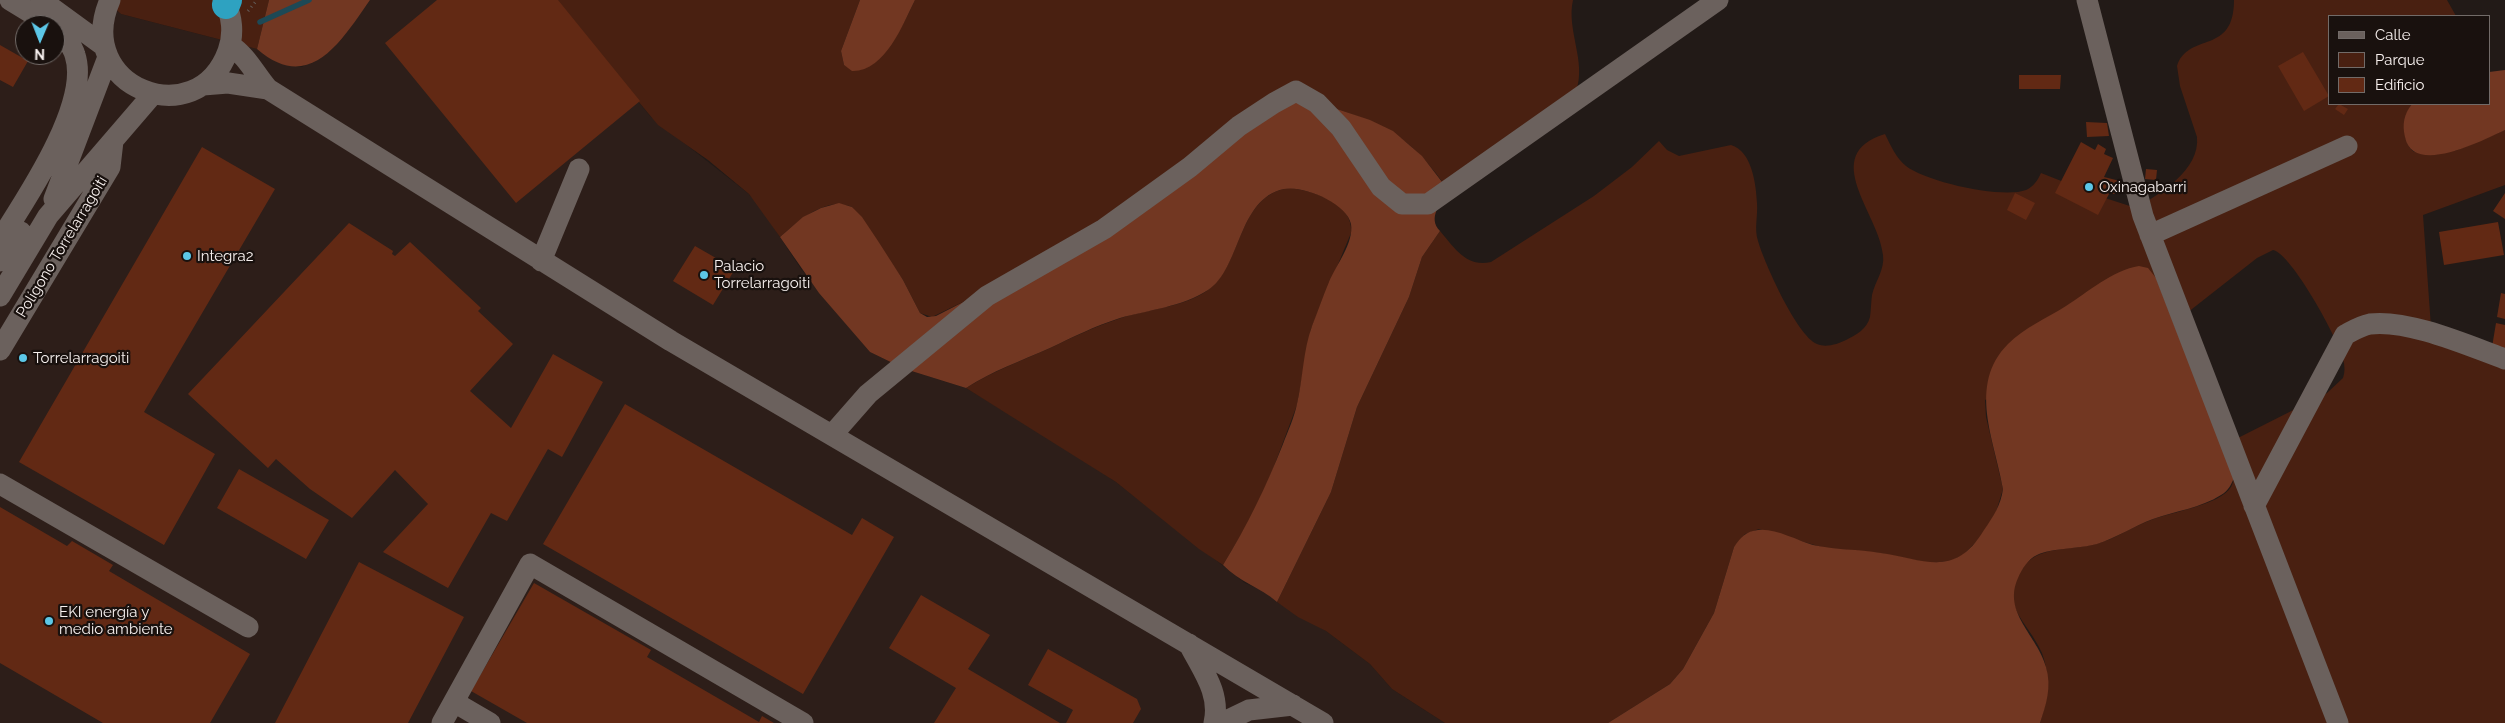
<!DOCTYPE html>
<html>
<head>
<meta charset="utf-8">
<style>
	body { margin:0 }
	#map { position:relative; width:2505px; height:723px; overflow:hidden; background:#221a17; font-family:Raleway,sans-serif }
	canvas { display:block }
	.legend { position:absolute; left:2328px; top:15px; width:162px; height:90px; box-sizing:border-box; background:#19110e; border:1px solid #726b68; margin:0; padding:6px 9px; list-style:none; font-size:15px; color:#f8f1ef }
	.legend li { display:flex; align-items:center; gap:10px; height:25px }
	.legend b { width:25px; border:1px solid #726b68 }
	.north { position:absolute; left:15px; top:15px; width:50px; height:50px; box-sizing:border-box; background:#19110e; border:1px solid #726b68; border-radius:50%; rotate:181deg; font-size:14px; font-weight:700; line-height:20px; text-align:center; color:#f8f1ef }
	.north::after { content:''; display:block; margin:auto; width:18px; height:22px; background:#5cc7e7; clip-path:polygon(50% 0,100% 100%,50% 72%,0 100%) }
</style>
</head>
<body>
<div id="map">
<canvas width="2505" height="723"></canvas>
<ul class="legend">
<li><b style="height:6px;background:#6b615d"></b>Calle</li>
<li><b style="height:14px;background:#492011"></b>Parque</li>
<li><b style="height:14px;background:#622914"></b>Edificio</li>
</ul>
<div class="north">N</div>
</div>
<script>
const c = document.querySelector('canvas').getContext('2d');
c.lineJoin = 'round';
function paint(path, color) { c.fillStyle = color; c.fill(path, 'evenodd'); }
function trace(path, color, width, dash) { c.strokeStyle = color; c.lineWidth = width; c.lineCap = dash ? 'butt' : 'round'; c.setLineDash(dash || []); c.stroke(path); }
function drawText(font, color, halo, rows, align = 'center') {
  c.font = font + ' Raleway,sans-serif'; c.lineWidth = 4.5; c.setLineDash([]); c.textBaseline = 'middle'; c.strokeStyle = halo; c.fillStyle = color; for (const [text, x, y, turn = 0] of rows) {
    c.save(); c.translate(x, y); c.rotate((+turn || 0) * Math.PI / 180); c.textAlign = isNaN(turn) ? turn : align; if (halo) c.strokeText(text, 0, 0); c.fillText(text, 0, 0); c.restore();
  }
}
const built = new Path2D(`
	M 0,0 L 105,0 L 121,14 L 257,49 L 283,64 L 302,67 L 341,40 L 370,0 L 539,0 L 628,89 L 651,117 L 749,194 L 761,208 L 801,269 L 870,352 L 905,369 L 966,388 L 1062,446 L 1116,482 L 1245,583 L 1266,592 L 1277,602 L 1326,631 L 1370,664 L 1392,689 L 1445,723 L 0,723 ZM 25,25 L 55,25 L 55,55 L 25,55 Z`);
const green = new Path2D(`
	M 105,0 L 269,0 L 257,49 L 121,14 Z
	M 539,0 L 860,0 L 841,51 L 844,65 C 876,87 904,22 915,0 L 1573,0 C 1566,30 1587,62 1576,91 L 1449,191 C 1414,141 1392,127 1334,108 L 1094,224 L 975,296 L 932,317 L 920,313 L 903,280 L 852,207 C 825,196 799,221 780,237 L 749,194 L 708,160 L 658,125 L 628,89 Z
	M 2234,0 L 2447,0 L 2456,16 L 2329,16 L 2329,104 L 2412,104 C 2403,116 2401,142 2414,152 L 2455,151 L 2505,130 L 2505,185 L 2423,215 L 2432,341 L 2505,369 L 2505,723 L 2040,723 C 2048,699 2051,678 2042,653 C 2028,620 1995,605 2025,565 C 2040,546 2074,550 2096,544 C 2115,539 2132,527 2151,520 C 2171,512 2220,505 2231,487 C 2238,475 2232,455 2230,442 L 2327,393 L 2343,378 C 2345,372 2345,366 2343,359 C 2339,340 2291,253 2273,250 L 2257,258 L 2178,320 L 1985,400 L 1986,417 L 2003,489 L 1996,512 L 1981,537 L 1963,555 L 1951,561 L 1928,563 L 1880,553 L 1825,548 L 1759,529 L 1745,534 L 1734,547 L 1714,613 L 1683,669 L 1670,684 L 1608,723 L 1445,723 L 1392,689 L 1370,664 L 1326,631 L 1298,617 L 1277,602 L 1331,492 L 1357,407 L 1409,297 L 1422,257 L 1440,231 C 1454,247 1466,268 1491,262 L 1594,196 L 1632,167 L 1659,141 L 1667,150 L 1679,156 L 1731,145 C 1752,151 1756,184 1757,203 C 1758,217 1754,228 1758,241 C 1764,262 1797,336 1817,344 C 1826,348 1838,344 1846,340 C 1856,335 1867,329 1870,317 C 1871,310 1871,302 1872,295 C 1875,281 1885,270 1883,255 C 1879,213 1818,155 1885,134 C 1891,146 1896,158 1906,166 C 1926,182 2003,199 2026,190 C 2033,187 2038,180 2041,173 L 2102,197 L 2136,208 C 2161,193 2200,170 2197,137 L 2180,86 L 2177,66 C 2189,31 2234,56 2234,0 Z
	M 1290,188 C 1314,191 1354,203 1351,233 L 1311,329 L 1297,405 L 1273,469 L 1254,513 L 1223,565 L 1199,549 L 1116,482 L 966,388 C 992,372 1020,361 1048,349 C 1071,338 1094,327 1118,319 C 1146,309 1183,308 1208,290 C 1243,265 1237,194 1290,188 Z`);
const forest = new Path2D(`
	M 269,0 L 370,0 C 342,40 310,95 257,49 Z
	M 860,0 L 915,0 C 903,24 885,72 852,71 L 844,65 L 841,51 Z
	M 2505,70 L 2505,130 C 2483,140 2413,177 2405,137 C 2402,124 2404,114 2412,104 L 2489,104 L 2489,72 Z
	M 1292,85 L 1334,108 L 1370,120 L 1393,131 L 1422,156 L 1449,191 C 1441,202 1427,218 1440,231 L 1422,257 L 1409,297 L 1357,407 L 1331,492 L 1277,602 C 1260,587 1239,582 1223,565 C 1247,526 1266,487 1283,444 C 1288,431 1294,418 1297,404 C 1303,378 1303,351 1312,326 C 1318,311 1323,296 1329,282 C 1336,265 1354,243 1351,224 C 1347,203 1303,185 1284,189 C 1237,199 1241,269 1208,290 C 1182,307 1148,310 1120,318 C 1095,326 1073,337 1050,348 C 1021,361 992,371 966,388 L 905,369 L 870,352 L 819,293 L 780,237 L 803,217 L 821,208 L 839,203 L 852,207 L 862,217 L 878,241 L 903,280 L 920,313 L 927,317 L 936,316 L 975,296 L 1094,224 Z
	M 2139,266 L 2148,268 L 2156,278 L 2234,478 C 2231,485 2228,491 2221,495 C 2201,508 2175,511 2153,519 C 2134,526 2116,538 2097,544 C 2080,549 2051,548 2037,555 C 2028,559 2022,569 2018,578 C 2002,613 2038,636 2046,667 C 2052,687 2046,705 2040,723 L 1608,723 L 1670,684 L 1683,669 L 1714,613 L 1734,547 C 1740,538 1746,531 1758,530 C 1775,528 1796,540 1813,545 C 1835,550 1858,549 1881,553 C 1926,560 1955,578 1984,530 C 1993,517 2001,505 2003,489 C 1995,441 1967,385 2008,344 C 2024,328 2047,318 2066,306 C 2088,292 2113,270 2139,266 Z`);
const stream = new Path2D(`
	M 260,22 L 309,0`);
const building = new Path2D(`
	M 437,0 L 558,0 L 640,101 L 516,203 L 385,43 Z
	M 0,45 L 28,61 L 13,87 L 0,80 Z
	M 2303,52 L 2329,96 L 2304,111 L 2278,66 Z
	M 2019,75 L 2061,75 L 2060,89 L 2019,89 Z
	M 2339,104 L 2348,109 L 2344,115 L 2335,109 Z
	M 2086,122 L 2107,123 L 2109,136 L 2087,137 Z
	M 2081,142 L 2095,150 L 2098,144 L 2106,149 L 2104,154 L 2113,158 L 2104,177 L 2120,181 L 2120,194 L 2109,194 L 2098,215 L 2055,193 Z
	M 202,147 L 275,189 L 144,412 L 215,454 L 164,545 L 19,462 Z
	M 2146,169 L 2157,170 L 2156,180 L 2145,179 Z
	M 2015,193 L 2035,203 L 2026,220 L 2007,210 Z
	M 2505,193 L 2505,219 L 2493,211 Z
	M 2498,222 L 2504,255 L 2444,265 L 2439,232 Z
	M 349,223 L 393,251 L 392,254 L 395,256 L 410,242 L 481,308 L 478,311 L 513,344 L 470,391 L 511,428 L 553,354 L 603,382 L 562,457 L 548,449 L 507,521 L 491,513 L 448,588 L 383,552 L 428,504 L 395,470 L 352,518 L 310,489 L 276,459 L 268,468 L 188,394 Z
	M 695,246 L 735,269 L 713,305 L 673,281 Z
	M 2501,293 L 2505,294 L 2505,319 L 2497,317 Z
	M 2496,323 L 2505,325 L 2505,350 L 2492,347 Z
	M 625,404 L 852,535 L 862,518 L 894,537 L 803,694 L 543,544 Z
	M 239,469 L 329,520 L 306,559 L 217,508 Z
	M 0,507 L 67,546 L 72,541 L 113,565 L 109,571 L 250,654 L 210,723 L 103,723 L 0,663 Z
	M 359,562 L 464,617 L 408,723 L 275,723 Z
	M 534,583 L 651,650 L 647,657 L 759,722 L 762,716 L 774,723 L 527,723 L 471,691 Z
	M 921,595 L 990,635 L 968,669 L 1060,723 L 934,723 L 956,688 L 889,648 Z
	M 1048,649 L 1137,699 L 1141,709 L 1133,723 L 1066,723 L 1073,710 L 1028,685 Z`);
const path = new Path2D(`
	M 248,11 L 257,0`);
const minor = new Path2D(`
	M 10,0 L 51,25
	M 41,0 L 104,46
	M 110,0 C 72,87 197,136 228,51 C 234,35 233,15 223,0
	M 2087,0 L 2143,216 L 2338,723
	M 230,45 C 247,56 255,74 268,89 L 671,341 L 1323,723
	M 203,85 L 228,83 L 268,89
	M 54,199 L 108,57
	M 2150,235 L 2347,146
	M 0,240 C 26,199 91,104 75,55 C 72,44 63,35 55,27
	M 0,261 L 21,232
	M 541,261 L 579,169
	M 0,296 L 48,216 L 153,94
	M 0,350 L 110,167 L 113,141
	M 832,435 L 868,394 L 987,296 L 1104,229 L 1190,167 L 1239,126 L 1274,103 L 1296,91 L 1317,103 L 1341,128 L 1381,187 L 1402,204 L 1428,204 L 1718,0
	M 0,484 L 248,627
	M 2254,506 L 2345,335 C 2354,330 2360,326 2370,324 C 2408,319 2469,346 2505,359
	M 1189,644 C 1202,670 1221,693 1214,723
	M 454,702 L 490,723
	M 442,723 L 530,564 L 803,723
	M 1222,723 L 1249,710 L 1293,705`);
const highway = new Path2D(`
	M 226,5 L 228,0`);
const markers = [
	[2089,187,5,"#5cc7e7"],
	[187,256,5,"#5cc7e7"],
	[704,275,5,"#5cc7e7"],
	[23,358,5,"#5cc7e7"],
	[49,621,5,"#5cc7e7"]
];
const poiNames = [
	["Oxinagabarri",2099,187],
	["Integra2",197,256],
	["Palacio",714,266],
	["Torrelarragoiti",714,283],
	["Torrelarragoiti",33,358],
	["EKI energía y",59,612],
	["medio ambiente",59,629]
];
const streetNames = [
	["Polígono Torrelarragoiti",62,247,-59]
];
paint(built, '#2d1e19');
paint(green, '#492011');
paint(forest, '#723722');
trace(stream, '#1d4956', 5.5);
paint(building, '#622914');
trace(path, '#635c59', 3, [1, 4]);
trace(minor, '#6b615d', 21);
trace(highway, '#2ea2c1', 28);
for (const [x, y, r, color] of markers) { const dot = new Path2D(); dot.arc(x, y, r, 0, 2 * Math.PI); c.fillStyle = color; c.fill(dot); trace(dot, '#19110e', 2); }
drawText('15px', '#f8f1ef', '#19110e', poiNames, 'left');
drawText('15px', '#f8f1ef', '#19110e', streetNames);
</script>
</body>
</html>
